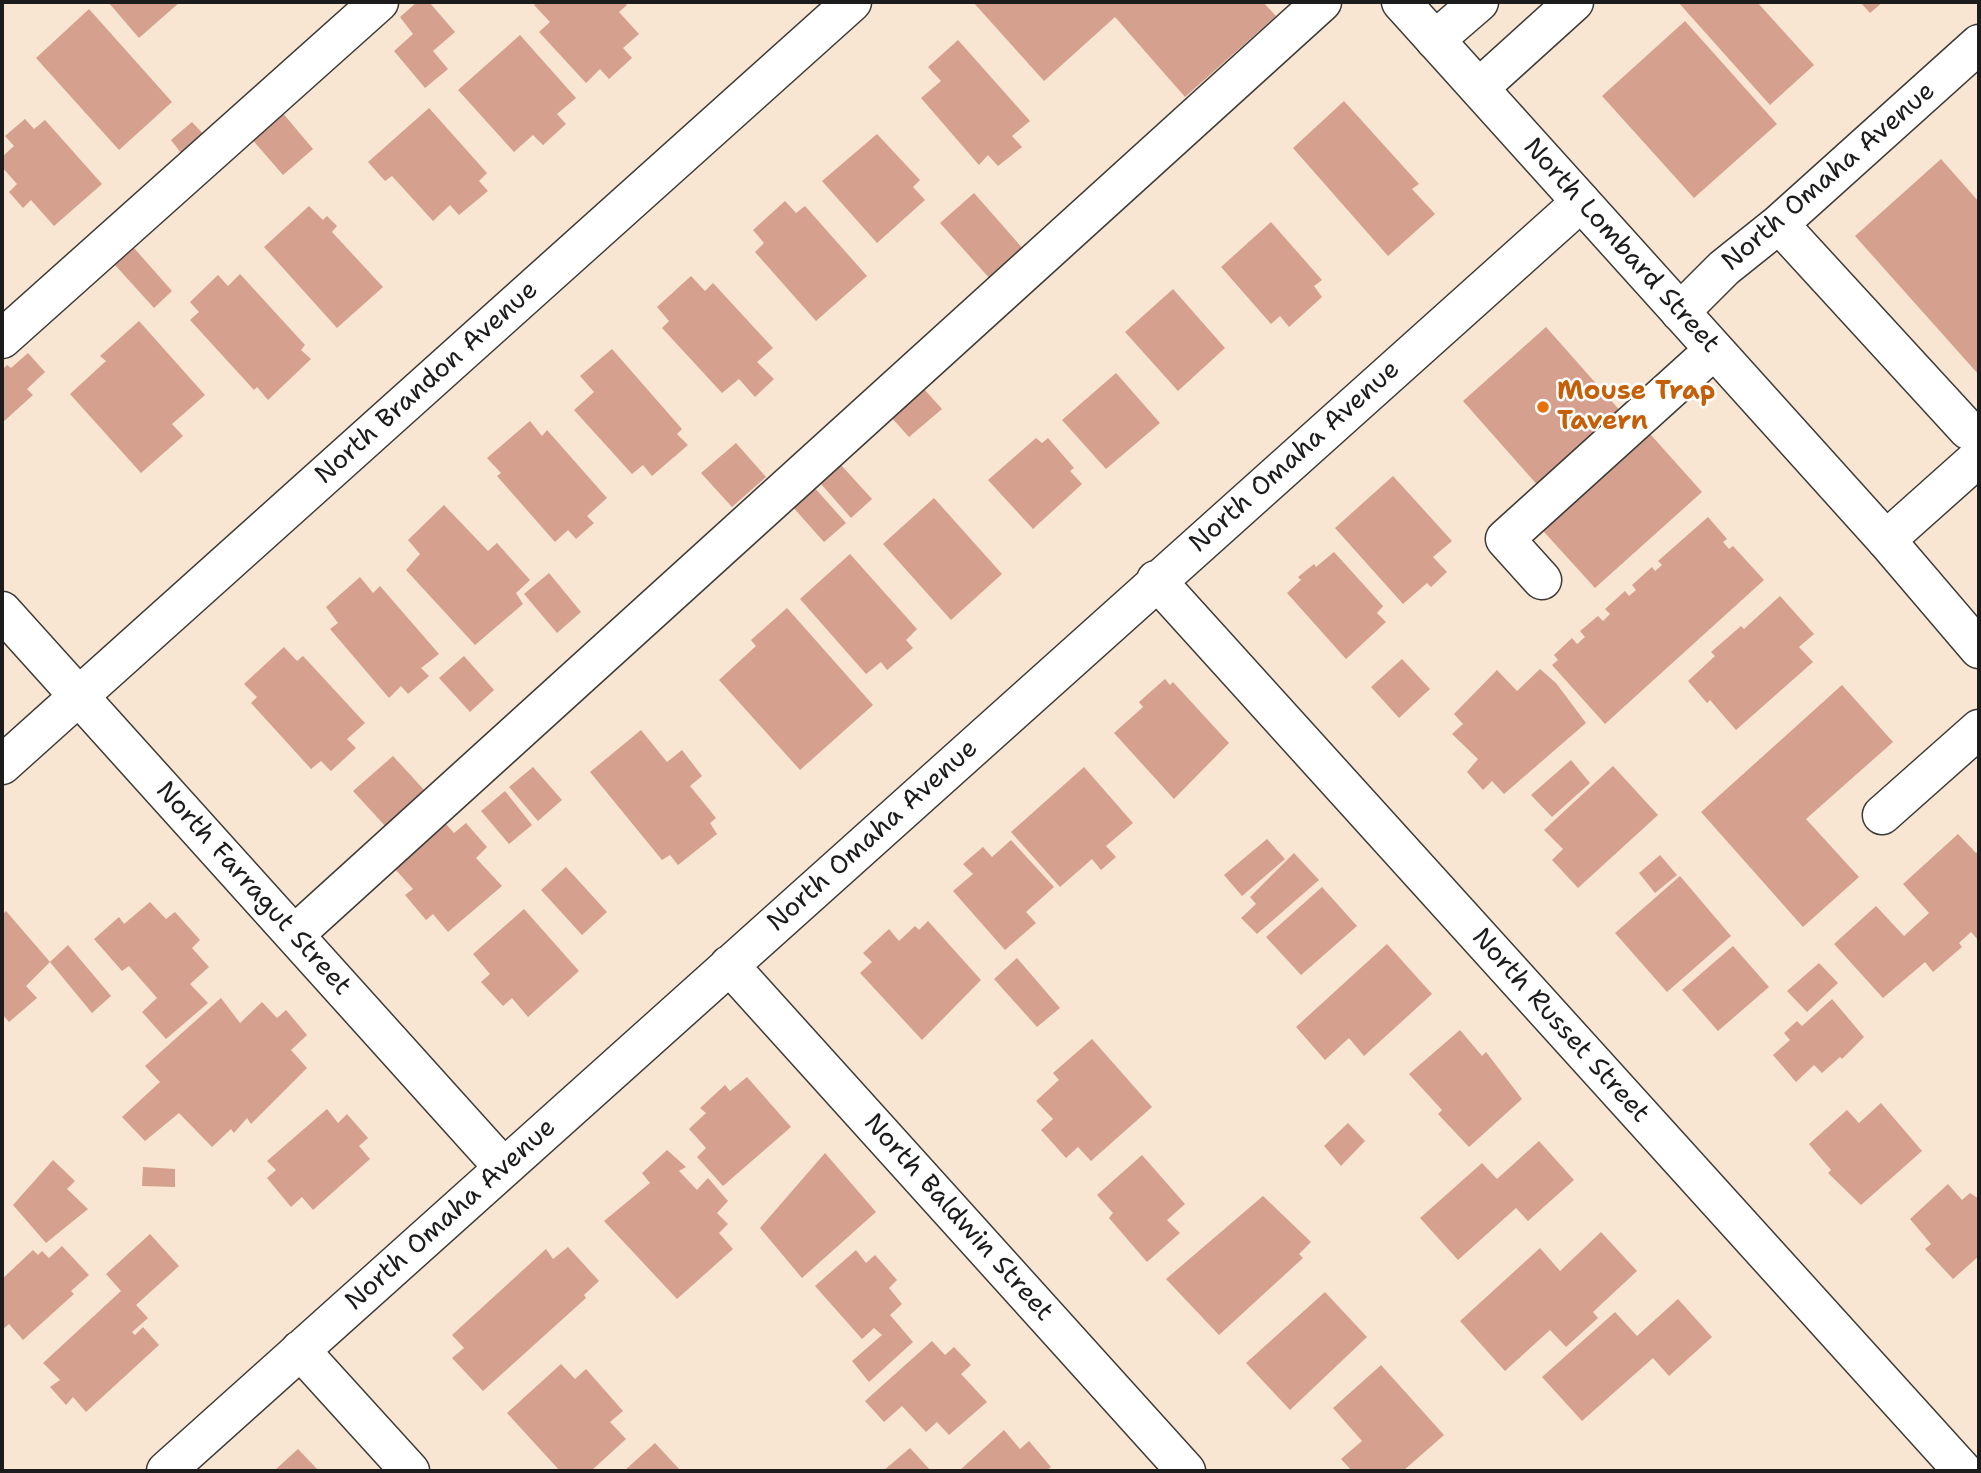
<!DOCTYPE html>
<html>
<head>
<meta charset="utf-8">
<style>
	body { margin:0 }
	#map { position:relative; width:1981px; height:1473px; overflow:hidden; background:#f8e6d2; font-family:"Shantell Sans",sans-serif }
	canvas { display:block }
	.frame { position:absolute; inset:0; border:4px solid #1c1c1c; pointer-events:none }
</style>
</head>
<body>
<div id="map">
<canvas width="1981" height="1473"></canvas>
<div class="frame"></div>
</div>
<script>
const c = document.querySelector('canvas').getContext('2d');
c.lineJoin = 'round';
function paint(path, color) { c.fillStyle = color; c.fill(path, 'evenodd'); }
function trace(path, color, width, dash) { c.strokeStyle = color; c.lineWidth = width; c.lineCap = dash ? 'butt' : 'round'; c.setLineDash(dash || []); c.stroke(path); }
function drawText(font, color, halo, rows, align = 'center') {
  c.font = font + ' "Shantell Sans",sans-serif'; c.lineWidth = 5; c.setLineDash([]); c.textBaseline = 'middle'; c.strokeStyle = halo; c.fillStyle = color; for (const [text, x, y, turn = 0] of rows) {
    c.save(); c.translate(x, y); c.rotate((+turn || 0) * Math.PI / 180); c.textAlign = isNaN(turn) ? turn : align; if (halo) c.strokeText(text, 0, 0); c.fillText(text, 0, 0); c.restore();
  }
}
const building = new Path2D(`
	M 108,2 L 180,2 L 139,38 Z
	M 417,2 L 429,2 L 455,32 L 433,51 L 448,69 L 425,88 L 394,51 L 413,34 L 400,17 Z
	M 538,2 L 624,2 L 627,5 L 619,12 L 639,34 L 623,48 L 632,58 L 609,79 L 600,69 L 586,83 L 539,32 L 550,22 L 534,5 Z
	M 973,2 L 1263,2 L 1276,16 L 1185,97 L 1115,17 L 1044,81 Z
	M 1678,2 L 1757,2 L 1814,65 L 1770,105 Z
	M 1860,2 L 1883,2 L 1870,13 Z
	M 89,9 L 172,102 L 119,150 L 36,58 Z
	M 1685,21 L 1777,124 L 1694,198 L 1602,96 Z
	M 520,35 L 576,98 L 557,114 L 566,124 L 543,145 L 533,135 L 514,152 L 458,90 Z
	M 958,40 L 1030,121 L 1012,136 L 1022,147 L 998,166 L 988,155 L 979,165 L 921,98 L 941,81 L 928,67 Z
	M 1344,101 L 1419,184 L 1412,189 L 1435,214 L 1388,256 L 1293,148 Z
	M 429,108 L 487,173 L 479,181 L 488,191 L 459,215 L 450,205 L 433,221 L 392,176 L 385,181 L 368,162 Z
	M 281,111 L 313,149 L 283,175 L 250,137 Z
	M 25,119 L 34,129 L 45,120 L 102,184 L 54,226 L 31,200 L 23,208 L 9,192 L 17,184 L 2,167 L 2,157 L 14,146 L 5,136 Z
	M 192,122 L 207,138 L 184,157 L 171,140 Z
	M 877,134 L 920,180 L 913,187 L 925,200 L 877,243 L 822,181 Z
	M 1941,159 L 1979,202 L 1979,375 L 1855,236 Z
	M 974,193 L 1025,251 L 991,280 L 940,223 Z
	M 785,201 L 796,213 L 805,206 L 867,276 L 816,321 L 755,252 L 764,243 L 753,230 Z
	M 309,206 L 323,220 L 327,216 L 337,226 L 332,232 L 383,287 L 337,328 L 264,247 Z
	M 1271,222 L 1322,280 L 1314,286 L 1322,297 L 1289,327 L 1280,316 L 1271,324 L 1221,267 Z
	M 134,248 L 172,291 L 154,308 L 115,265 Z
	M 240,274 L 305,345 L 301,350 L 311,359 L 268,400 L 257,387 L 254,390 L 190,320 L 199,312 L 190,302 L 218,275 L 228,286 Z
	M 691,276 L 705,291 L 713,283 L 773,348 L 757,362 L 774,379 L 755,397 L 739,379 L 722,393 L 662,328 L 669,321 L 657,307 Z
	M 1173,289 L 1225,348 L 1178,391 L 1125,332 Z
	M 139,321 L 205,395 L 172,424 L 183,436 L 141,473 L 70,394 L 106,361 L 100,356 Z
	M 1546,327 L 1623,414 L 1540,488 L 1463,401 Z
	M 612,349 L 682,429 L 677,434 L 688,445 L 652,476 L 643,465 L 632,474 L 574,410 L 594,392 L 580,376 Z
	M 28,353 L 45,372 L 27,389 L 33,395 L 2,423 L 2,370 L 7,365 L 11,368 Z
	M 1116,373 L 1160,423 L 1106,469 L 1062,420 Z
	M 924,389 L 942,409 L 909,437 L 891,417 Z
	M 530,421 L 542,436 L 547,430 L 607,498 L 587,516 L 594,523 L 576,539 L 568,530 L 555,542 L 497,476 L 501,473 L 487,458 Z
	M 1642,425 L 1702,492 L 1595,588 L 1535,522 Z
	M 1036,438 L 1042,443 L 1048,438 L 1074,468 L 1070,471 L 1082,484 L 1033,529 L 988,480 Z
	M 736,443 L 766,477 L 732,507 L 701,473 Z
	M 841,465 L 872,499 L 851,518 L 821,484 Z
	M 1393,476 L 1452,541 L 1433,557 L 1447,572 L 1431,587 L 1427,583 L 1403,604 L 1335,528 Z
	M 813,486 L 846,523 L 824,542 L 791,505 Z
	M 934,498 L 1002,574 L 951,620 L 883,544 Z
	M 444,505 L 488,551 L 497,543 L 530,580 L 516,593 L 523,604 L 475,645 L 406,570 L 420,554 L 408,540 Z
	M 1708,517 L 1727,539 L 1723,542 L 1729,549 L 1733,546 L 1764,580 L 1605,724 L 1552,665 L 1558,660 L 1554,655 L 1572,638 L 1577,644 L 1585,637 L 1580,631 L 1598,616 L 1603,621 L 1610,614 L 1605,609 L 1625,591 L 1629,596 L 1636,590 L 1632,585 L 1652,567 L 1655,571 L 1662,565 L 1658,561 Z
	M 1334,552 L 1383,606 L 1377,613 L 1386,622 L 1346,659 L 1287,593 L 1301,580 L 1298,577 L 1314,564 L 1316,567 Z
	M 850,554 L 917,629 L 906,640 L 913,648 L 887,670 L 881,662 L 866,674 L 800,599 Z
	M 549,573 L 581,612 L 557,633 L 524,594 Z
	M 360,577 L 373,593 L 380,586 L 439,654 L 421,668 L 429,676 L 408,694 L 401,686 L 389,698 L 330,629 L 338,623 L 326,607 Z
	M 1780,596 L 1814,634 L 1799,647 L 1813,662 L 1736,730 L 1710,700 L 1707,703 L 1688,681 L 1715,656 L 1711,652 L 1741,626 L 1744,629 Z
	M 787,608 L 873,705 L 800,770 L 719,680 L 756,646 L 751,640 Z
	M 284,647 L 297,661 L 303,656 L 365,723 L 347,739 L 356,748 L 331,771 L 321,761 L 311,769 L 251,703 L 257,697 L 244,684 Z
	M 464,656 L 494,690 L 470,712 L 439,678 Z
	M 1402,659 L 1430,689 L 1399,718 L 1371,687 Z
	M 1540,669 L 1556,683 L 1586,723 L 1504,794 L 1492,781 L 1483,790 L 1467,772 L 1478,759 L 1452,734 L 1463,724 L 1454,714 L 1497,670 L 1517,691 Z
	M 1165,679 L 1170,685 L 1173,682 L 1229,743 L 1174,799 L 1114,733 L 1143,707 L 1139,702 Z
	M 1842,685 L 1893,742 L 1806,819 L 1859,877 L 1803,927 L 1701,812 Z
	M 641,730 L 667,762 L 682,750 L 702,776 L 690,786 L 716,818 L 710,823 L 717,834 L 678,865 L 670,855 L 662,860 L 590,772 Z
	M 393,756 L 426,792 L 387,828 L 353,791 Z
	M 1571,760 L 1590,783 L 1552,817 L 1531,795 Z
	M 1613,766 L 1658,815 L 1578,888 L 1552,860 L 1563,849 L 1544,830 Z
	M 533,767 L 562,800 L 538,821 L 509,787 Z
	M 1084,767 L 1133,823 L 1106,846 L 1116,857 L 1101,870 L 1092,859 L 1060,887 L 1011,832 Z
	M 505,791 L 532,825 L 509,844 L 481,811 Z
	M 466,823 L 487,847 L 476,858 L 502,886 L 448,932 L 433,914 L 426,920 L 405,895 L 413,889 L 395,869 L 446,824 L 454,833 Z
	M 1958,834 L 1976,853 L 1979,851 L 1979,941 L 1971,932 L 1959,943 L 1962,947 L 1933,972 L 1925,962 L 1883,998 L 1834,944 L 1876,906 L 1904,936 L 1929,913 L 1903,884 Z
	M 1267,839 L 1285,859 L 1242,896 L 1224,875 Z
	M 1011,840 L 1054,887 L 1026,912 L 1036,923 L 1005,950 L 953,891 L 973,874 L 963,864 L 983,847 L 992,857 Z
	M 1294,853 L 1319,880 L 1257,934 L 1241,918 L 1256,904 L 1250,897 Z
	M 1660,855 L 1677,875 L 1655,893 L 1639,873 Z
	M 566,867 L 607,912 L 582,935 L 541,890 Z
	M 1680,876 L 1731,936 L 1667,992 L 1615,933 Z
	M 1322,887 L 1357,926 L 1301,975 L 1266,937 Z
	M 150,902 L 166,919 L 175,912 L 200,940 L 192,948 L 209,967 L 190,984 L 208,1003 L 166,1039 L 142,1012 L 157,998 L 129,966 L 122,971 L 94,939 L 119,917 L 124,924 Z
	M 524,909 L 579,971 L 528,1017 L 512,998 L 503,1006 L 481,982 L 490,974 L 473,954 Z
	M 6,911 L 50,962 L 68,945 L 111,996 L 92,1013 L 50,962 L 26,986 L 37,998 L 9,1022 L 2,1014 L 2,915 Z
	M 928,921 L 981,980 L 922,1040 L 860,973 L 872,962 L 863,953 L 889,929 L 899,941 L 915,926 L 919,930 Z
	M 1387,944 L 1432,994 L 1364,1056 L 1349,1038 L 1325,1060 L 1296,1027 Z
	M 1733,946 L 1769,987 L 1718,1031 L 1682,990 Z
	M 1017,958 L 1060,1008 L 1037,1027 L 994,979 Z
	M 1819,963 L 1838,983 L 1807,1012 L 1787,991 Z
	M 221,998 L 240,1023 L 262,1002 L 277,1018 L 286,1010 L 307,1035 L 291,1050 L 307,1068 L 251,1124 L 247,1118 L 234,1133 L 231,1129 L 212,1147 L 179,1113 L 145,1141 L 122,1117 L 160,1082 L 145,1066 Z
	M 1832,999 L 1864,1037 L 1842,1059 L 1840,1057 L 1822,1073 L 1814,1065 L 1796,1082 L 1773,1055 L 1790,1040 L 1784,1033 L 1797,1021 L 1802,1026 Z
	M 1460,1030 L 1482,1056 L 1486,1052 L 1522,1099 L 1469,1147 L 1438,1114 L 1442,1110 L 1409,1074 Z
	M 1092,1039 L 1152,1107 L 1091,1161 L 1078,1147 L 1066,1158 L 1041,1130 L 1053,1119 L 1036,1101 L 1059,1080 L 1053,1073 Z
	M 747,1077 L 791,1127 L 723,1186 L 697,1157 L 706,1148 L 689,1129 L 706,1113 L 700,1108 L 725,1085 L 730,1091 Z
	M 1881,1103 L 1922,1151 L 1861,1205 L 1828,1173 L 1831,1170 L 1809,1144 L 1847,1110 L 1859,1123 Z
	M 327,1109 L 338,1123 L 347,1114 L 368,1138 L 359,1146 L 370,1159 L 313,1210 L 302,1197 L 291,1207 L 267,1178 L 276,1170 L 267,1161 Z
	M 1348,1123 L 1365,1141 L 1341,1166 L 1324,1146 Z
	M 1539,1141 L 1574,1180 L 1528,1221 L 1516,1208 L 1458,1260 L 1420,1218 L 1482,1163 L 1497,1179 Z
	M 667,1150 L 686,1167 L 679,1171 L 697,1190 L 708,1178 L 728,1201 L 717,1213 L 728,1224 L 719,1233 L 733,1249 L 677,1299 L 604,1221 L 650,1183 L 642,1173 Z
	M 825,1153 L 876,1212 L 802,1278 L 760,1228 Z
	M 1142,1155 L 1185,1204 L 1167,1220 L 1180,1233 L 1147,1262 L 1109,1218 L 1113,1213 L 1097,1195 Z
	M 53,1160 L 75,1181 L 67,1189 L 88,1209 L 46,1243 L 13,1205 Z
	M 143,1167 L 175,1169 L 175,1187 L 142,1186 Z
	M 1948,1184 L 1962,1200 L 1970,1193 L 1979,1199 L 1979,1256 L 1953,1279 L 1925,1249 L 1931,1244 L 1910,1219 Z
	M 1263,1196 L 1311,1242 L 1299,1254 L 1303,1258 L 1219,1335 L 1166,1279 Z
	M 1601,1232 L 1637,1271 L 1593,1312 L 1598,1318 L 1566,1347 L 1550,1330 L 1505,1371 L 1460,1321 L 1540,1248 L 1560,1271 Z
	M 150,1234 L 179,1266 L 136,1305 L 148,1318 L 132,1332 L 135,1335 L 143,1327 L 159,1345 L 86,1412 L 73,1397 L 66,1405 L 50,1387 L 60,1380 L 43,1363 L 121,1291 L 106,1274 Z
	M 62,1246 L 89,1275 L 71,1291 L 74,1294 L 23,1340 L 9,1324 L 2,1330 L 2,1279 L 33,1250 L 38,1255 L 42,1251 L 49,1258 Z
	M 568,1247 L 599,1281 L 584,1295 L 586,1298 L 483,1391 L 452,1358 L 464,1348 L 452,1335 L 546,1249 L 553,1259 Z
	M 856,1250 L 866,1263 L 875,1255 L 897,1280 L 889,1288 L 902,1304 L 890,1315 L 913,1342 L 869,1382 L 852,1361 L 882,1335 L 874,1328 L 862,1339 L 815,1286 Z
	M 1325,1292 L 1367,1337 L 1290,1410 L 1246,1363 Z
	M 1678,1299 L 1712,1337 L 1669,1376 L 1653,1358 L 1582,1421 L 1542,1377 L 1615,1312 L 1637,1336 Z
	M 932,1341 L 945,1355 L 954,1347 L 971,1365 L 961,1374 L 987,1402 L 949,1435 L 937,1422 L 926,1432 L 902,1406 L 884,1422 L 865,1401 Z
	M 561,1364 L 575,1379 L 586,1369 L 623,1411 L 610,1422 L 626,1439 L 591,1471 L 560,1471 L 507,1413 Z
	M 1381,1365 L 1444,1435 L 1403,1471 L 1352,1471 L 1341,1459 L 1362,1441 L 1333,1408 Z
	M 1004,1430 L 1020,1449 L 1029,1441 L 1051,1467 L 1046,1471 L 959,1471 Z
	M 655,1443 L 681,1471 L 624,1471 Z
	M 910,1448 L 931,1471 L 883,1471 Z
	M 298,1449 L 319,1471 L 274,1471 Z`);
const minor = new Path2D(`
	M 1435,40 L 1479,2
	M 1479,88 L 1574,2
	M 1779,224 L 1968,430 L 1979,434
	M 1680,312 L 1724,268 L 1779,224 L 1979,44
	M 2,339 L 379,2
	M 1886,540 L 1979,457
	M 1156,580 L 1963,1471
	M 1542,580 L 1505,539 L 1714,350
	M 2,611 L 504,1168
	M 2,765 L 852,2
	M 1882,815 L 1979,729
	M 294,935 L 1322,2
	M 729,965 L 1186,1471
	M 300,1350 L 410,1471
	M 166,1471 L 1581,202`);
const major = new Path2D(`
	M 1401,2 L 1886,540 L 1979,649`);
const markers = [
	[1543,407,7,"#e8710a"]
];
const streetNames = [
	["North Omaha Avenue",1829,177,-41],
	["North Lombard Street",1621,246,48],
	["North Brandon Avenue",427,383,-42],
	["North Omaha Avenue",1295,457,-42],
	["North Omaha Avenue",873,836,-42],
	["North Farragut Street",253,889,48],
	["North Russet Street",1560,1026,48],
	["North Omaha Avenue",451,1215,-42],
	["North Baldwin Street",958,1218,48]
];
const foodNames = [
	["Mouse Trap",1557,392],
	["Tavern",1557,422]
];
paint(building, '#d5a08d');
trace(minor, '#3d3a37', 41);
trace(major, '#3d3a37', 41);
trace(minor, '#fff', 38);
trace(major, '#fff', 38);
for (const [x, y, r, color] of markers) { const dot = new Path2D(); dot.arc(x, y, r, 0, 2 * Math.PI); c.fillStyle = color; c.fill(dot); trace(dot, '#fff', 2.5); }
drawText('26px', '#1c1c1c', '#fff', streetNames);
drawText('bold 26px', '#c56008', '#fff', foodNames, 'left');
</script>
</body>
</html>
